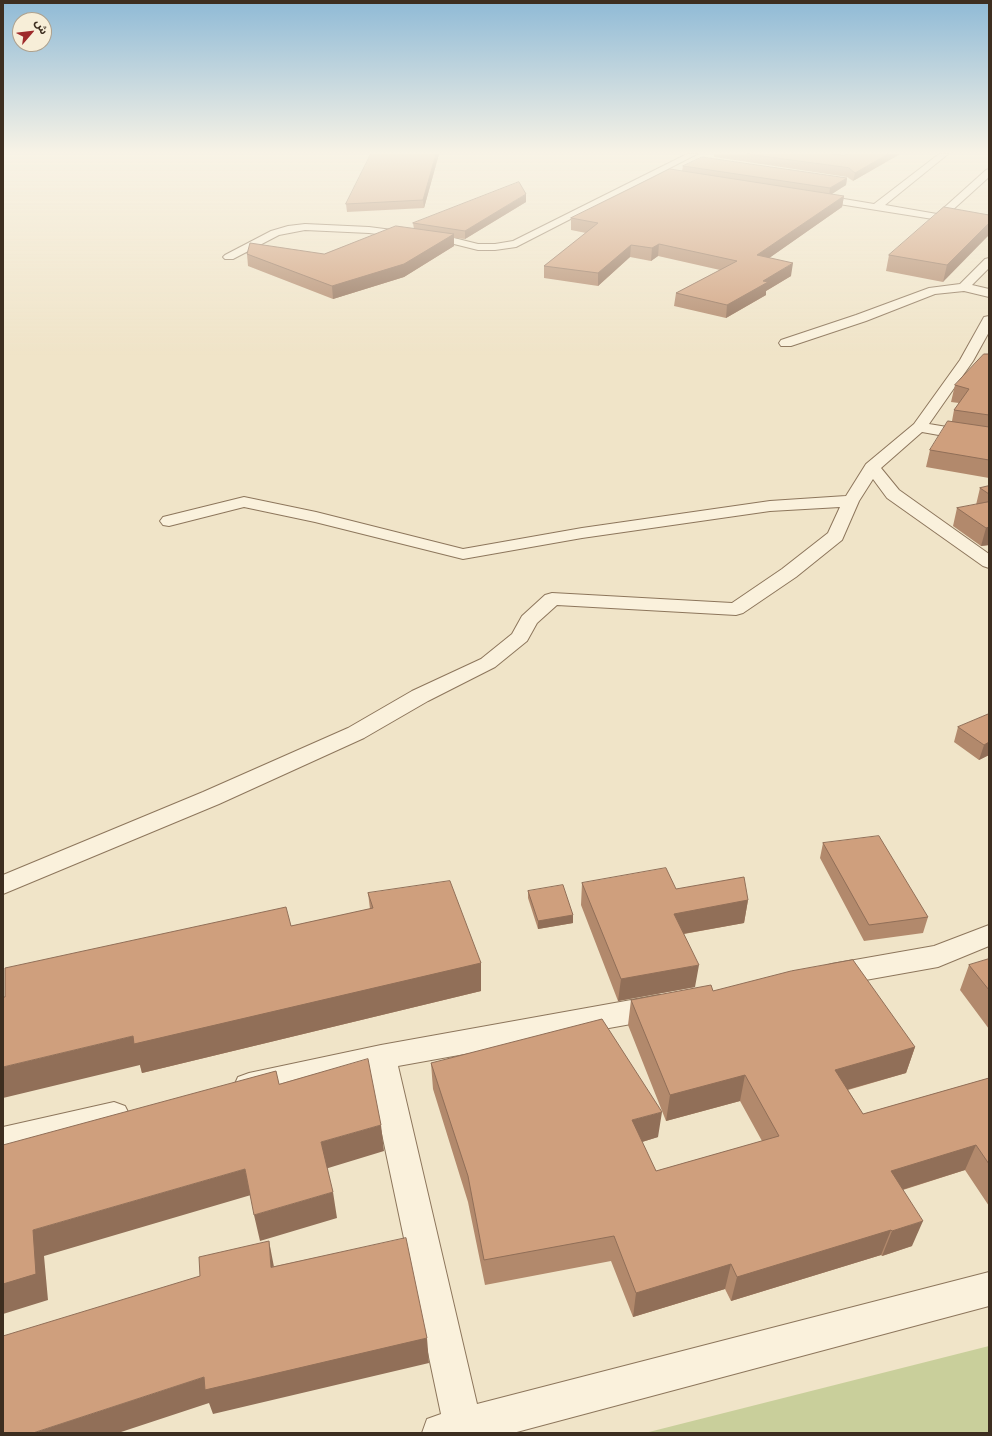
<!DOCTYPE html>
<html>
<head>
<meta charset="utf-8">
<style>
	body { margin:0 }
	#map { position:relative; width:992px; height:1436px; overflow:hidden; background:#f0e4c8; font-family:Lora,"Noto Sans Arabic",serif }
	canvas { display:block }
	.frame { position:absolute; inset:0; border:4px solid #3d2e20; pointer-events:none }
	.north { position:absolute; left:12px; top:12px; width:40px; height:40px; box-sizing:border-box; background:#f7eed8; border:1px solid #ada18e; border-radius:50%; rotate:62deg; font-size:11px; font-weight:700; line-height:16px; text-align:center; color:#3d2e20 }
	.north::after { content:''; display:block; margin:auto; width:14px; height:18px; background:#9e2a2b; clip-path:polygon(50% 0,100% 100%,50% 72%,0 100%) }
</style>
</head>
<body>
<div id="map">
<canvas width="992" height="1436"></canvas>
<div class="frame"></div>
<div class="north">ش</div>
</div>
<script>
const c = document.querySelector('canvas').getContext('2d');
c.lineJoin = 'round';
function paint(path, color) { c.fillStyle = color; c.fill(path, 'evenodd'); }
function trace(path, color, width, dash) { c.strokeStyle = color; c.lineWidth = width; c.lineCap = dash ? 'butt' : 'round'; c.setLineDash(dash || []); c.stroke(path); }
const green = new Path2D(`
	M 989,1346 L 989,1433 L 645,1433 Z`);
const minor = new Path2D(`
	M 687,154 L 697,154 L 516,247 L 495,250 L 478,250 L 454,244 L 369,233 L 305,230 L 279,235 L 233,259 L 225,259 L 223,257 L 225,255 L 271,231 L 288,226 L 305,224 L 369,227 L 454,238 L 478,244 L 495,244 L 513,241 Z
	M 939,154 L 948,154 L 885,205 L 937,214 L 986,170 L 989,169 L 989,177 L 947,215 L 989,222 L 989,228 L 814,200 L 809,197 L 814,194 L 874,204 Z
	M 989,258 L 989,268 L 972,285 L 989,289 L 989,297 L 964,291 L 935,294 L 866,321 L 791,346 L 781,346 L 779,343 L 781,340 L 856,315 L 929,288 L 960,284 L 985,259 Z
	M 989,316 L 989,332 L 973,361 L 929,424 L 989,434 L 989,444 L 922,432 L 881,468 L 899,490 L 989,554 L 989,568 L 983,566 L 887,498 L 873,479 L 859,501 L 842,540 L 796,577 L 743,613 L 736,615 L 557,605 L 537,623 L 527,641 L 495,667 L 428,701 L 364,738 L 219,804 L 3,894 L 3,875 L 203,792 L 348,728 L 412,691 L 481,659 L 512,634 L 522,616 L 545,595 L 552,593 L 732,603 L 782,569 L 828,533 L 840,507 L 770,511 L 582,538 L 463,559 L 315,522 L 244,507 L 169,526 L 163,525 L 160,521 L 163,517 L 244,497 L 316,512 L 463,549 L 582,528 L 770,501 L 846,496 L 866,464 L 914,424 L 960,360 L 984,317 Z
	M 989,925 L 989,946 L 938,967 L 832,986 L 822,983 L 818,975 L 822,967 L 832,964 L 934,946 Z
	M 659,995 L 669,999 L 673,1007 L 669,1015 L 659,1019 L 398,1066 L 477,1404 L 989,1272 L 989,1306 L 513,1433 L 422,1433 L 427,1419 L 441,1414 L 369,1072 L 249,1099 L 238,1095 L 234,1086 L 238,1077 L 249,1073 L 381,1045 Z
	M 114,1102 L 125,1106 L 130,1116 L 125,1126 L 114,1130 L 3,1155 L 3,1127 Z`);
const wall = new Path2D(`
	M 439,154 L 424,208 L 347,212 L 346,204 Z
	M 714,154 L 900,154 L 853,181 L 847,177 L 714,157 ZM 828,154 L 849,154 L 844,155 Z
	M 683,166 L 847,178 L 846,185 L 831,194 L 844,196 L 842,207 L 769,258 L 791,276 L 766,291 L 766,295 L 726,318 L 674,306 L 676,293 L 720,270 L 658,256 L 651,261 L 630,257 L 598,286 L 544,278 L 544,266 L 586,233 L 571,230 L 571,218 L 682,171 Z
	M 526,202 L 465,239 L 454,238 L 454,246 L 404,277 L 333,299 L 248,266 L 247,254 L 324,254 L 414,229 L 413,223 Z
	M 989,215 L 943,282 L 886,271 L 889,255 Z
	M 989,354 L 989,478 L 926,467 L 930,450 L 952,421 L 954,410 L 959,403 L 951,402 L 955,385 Z
	M 989,486 L 989,545 L 981,546 L 953,526 L 957,508 L 976,505 L 980,488 Z
	M 989,714 L 989,755 L 979,760 L 954,742 L 958,727 Z
	M 823,843 L 928,917 L 923,933 L 864,941 L 820,858 Z
	M 582,883 L 676,889 L 748,900 L 744,923 L 684,934 L 695,987 L 618,1001 L 581,905 Z
	M 528,891 L 573,915 L 573,923 L 538,929 L 528,898 Z
	M 368,893 L 481,963 L 481,991 L 142,1073 L 140,1065 L 291,926 L 370,909 Z
	M 989,959 L 989,1029 L 960,990 L 969,965 Z
	M 713,991 L 915,1047 L 906,1073 L 848,1090 L 863,1114 L 989,1078 L 989,1206 L 965,1170 L 903,1190 L 912,1246 L 882,1256 L 881,1255 L 731,1301 L 725,1289 L 633,1317 L 611,1261 L 485,1285 L 468,1202 L 433,1089 L 431,1063 L 658,1137 L 642,1142 L 656,1171 L 762,1141 L 740,1101 L 666,1121 L 628,1025 L 631,1000 Z`);
const shadedWall = new Path2D(`
	M 436,154 L 439,154 L 424,208 L 423,200 Z
	M 888,154 L 900,154 L 853,181 L 855,173 Z
	M 847,178 L 846,185 L 829,196 L 830,188 Z
	M 526,194 L 526,202 L 465,239 L 465,231 Z
	M 844,196 L 842,207 L 755,268 L 757,255 Z
	M 989,223 L 989,235 L 943,282 L 947,265 Z
	M 454,234 L 454,246 L 404,277 L 333,299 L 332,286 Z
	M 659,244 L 658,256 L 651,261 L 652,248 Z
	M 631,245 L 630,257 L 598,286 L 598,273 Z
	M 793,263 L 791,276 L 766,291 L 766,295 L 726,318 L 727,305 L 763,281 Z
	M 989,527 L 989,545 L 981,546 L 986,528 Z
	M 989,742 L 989,755 L 979,760 L 984,745 Z
	M 748,900 L 744,923 L 671,936 L 674,914 Z
	M 573,915 L 573,923 L 538,929 L 538,921 Z
	M 481,963 L 481,991 L 142,1073 L 140,1065 L 3,1098 L 3,1067 L 133,1036 Z
	M 699,965 L 695,987 L 618,1001 L 621,979 Z
	M 915,1047 L 906,1073 L 828,1095 L 835,1070 Z
	M 745,1075 L 740,1101 L 666,1121 L 670,1095 Z
	M 662,1112 L 658,1137 L 629,1146 L 632,1120 Z
	M 381,1125 L 384,1151 L 325,1169 L 321,1142 Z
	M 976,1145 L 965,1170 L 882,1196 L 891,1171 Z
	M 245,1169 L 251,1195 L 44,1256 L 48,1300 L 3,1314 L 3,1284 L 33,1230 Z
	M 333,1192 L 337,1218 L 260,1241 L 254,1215 Z
	M 923,1221 L 912,1246 L 882,1256 L 892,1231 Z
	M 891,1230 L 881,1255 L 731,1301 L 737,1277 Z
	M 269,1241 L 274,1267 L 271,1267 Z
	M 731,1264 L 725,1289 L 633,1317 L 636,1293 Z
	M 427,1338 L 429,1363 L 213,1414 L 209,1403 L 118,1433 L 33,1433 L 204,1377 Z`);
const building = new Path2D(`
	M 371,154 L 436,154 L 423,200 L 346,204 Z
	M 747,154 L 828,154 L 844,155 L 849,154 L 888,154 L 855,173 L 849,168 Z
	M 702,157 L 847,178 L 830,188 L 683,166 Z
	M 670,169 L 844,196 L 757,255 L 793,263 L 763,281 L 768,282 L 727,305 L 676,293 L 737,261 L 659,244 L 652,248 L 631,245 L 598,273 L 544,266 L 598,223 L 571,218 Z
	M 519,182 L 526,194 L 465,231 L 413,223 Z
	M 944,207 L 989,215 L 989,223 L 947,265 L 889,255 Z
	M 396,226 L 454,234 L 404,264 L 332,286 L 247,254 L 250,243 L 324,254 Z
	M 984,354 L 989,354 L 989,415 L 954,410 L 969,389 L 955,385 Z
	M 948,421 L 989,427 L 989,460 L 930,450 Z
	M 989,486 L 989,494 L 980,488 Z
	M 989,502 L 989,527 L 986,528 L 957,508 Z
	M 989,714 L 989,742 L 984,745 L 958,727 Z
	M 879,836 L 928,917 L 869,925 L 823,843 Z
	M 666,868 L 676,889 L 744,877 L 748,900 L 674,914 L 699,965 L 621,979 L 582,883 Z
	M 450,881 L 481,963 L 134,1044 L 133,1036 L 3,1067 L 3,997 L 5,997 L 5,968 L 286,907 L 291,926 L 373,908 L 368,893 Z
	M 563,885 L 573,915 L 538,921 L 528,891 Z
	M 989,959 L 989,990 L 969,965 Z
	M 853,960 L 915,1047 L 835,1070 L 863,1114 L 989,1078 L 989,1164 L 976,1145 L 891,1171 L 923,1221 L 892,1231 L 891,1230 L 737,1277 L 731,1264 L 636,1293 L 614,1236 L 484,1260 L 468,1176 L 431,1063 L 602,1019 L 662,1112 L 632,1120 L 656,1171 L 779,1136 L 745,1075 L 670,1095 L 631,1000 L 711,985 L 713,991 L 791,971 Z
	M 368,1059 L 381,1125 L 321,1142 L 333,1192 L 254,1215 L 245,1169 L 33,1230 L 36,1274 L 3,1284 L 3,1145 L 276,1071 L 279,1084 Z
	M 406,1238 L 427,1338 L 205,1390 L 204,1377 L 33,1433 L 3,1433 L 3,1336 L 200,1276 L 199,1257 L 269,1241 L 271,1267 Z`);
paint(green, '#c9cf9b');
trace(minor, '#8d765c', 2);
paint(minor, '#faf1dc');
paint(wall, '#b2896c');
paint(shadedWall, '#916f58');
paint(building, '#cf9f7d');
trace(building, '#916f58', 1);
const sky = c.createLinearGradient(0, 0, 0, 355);
sky.addColorStop(0, '#8fbad6');
sky.addColorStop(0.43, '#f8f3e6');
sky.addColorStop(1, '#f8f3e600');
c.fillStyle = sky;
c.fillRect(0, 0, 992, 355);
</script>
</body>
</html>
